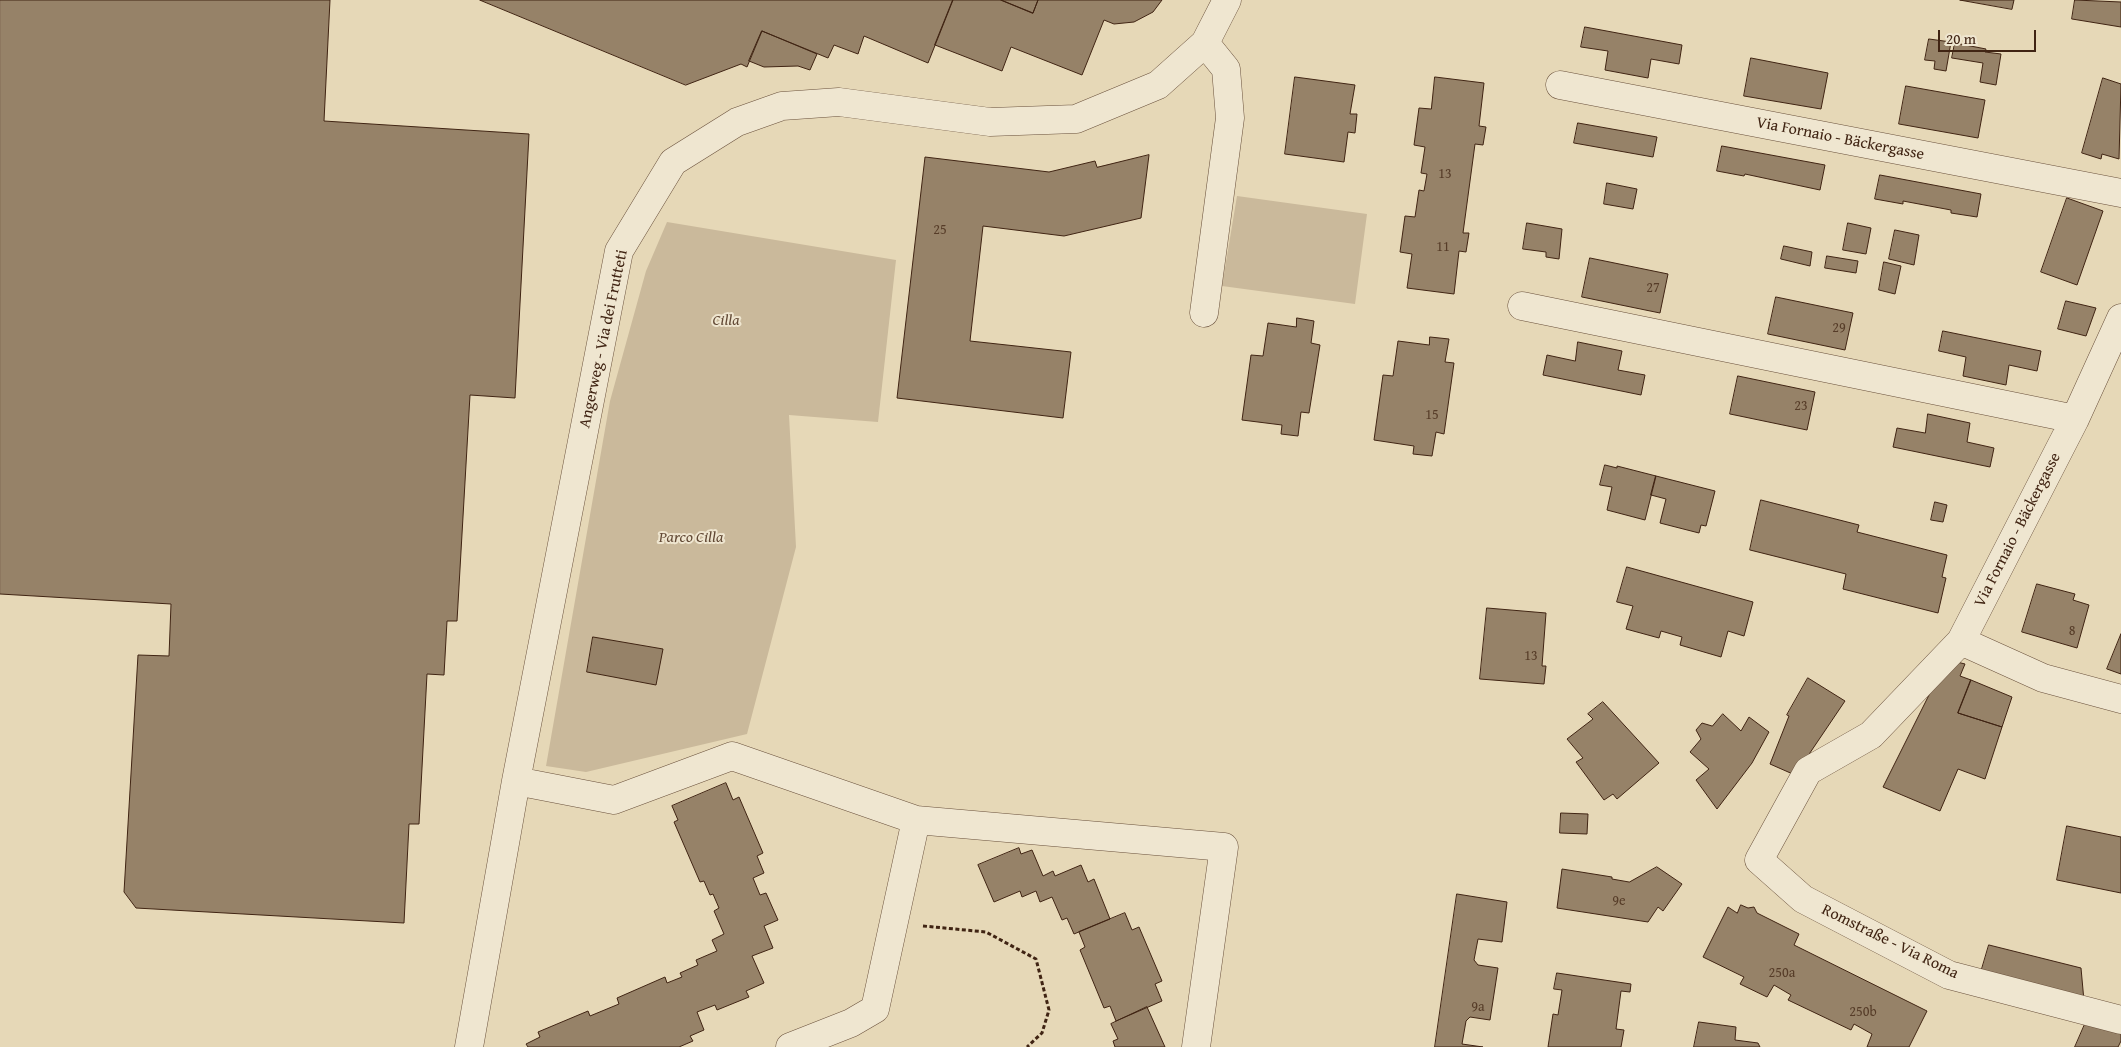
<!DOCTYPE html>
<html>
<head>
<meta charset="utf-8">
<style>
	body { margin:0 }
	#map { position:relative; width:2121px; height:1047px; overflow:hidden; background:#e6d8b7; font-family:"Gentium Book Plus",serif }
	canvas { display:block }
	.scale { position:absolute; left:1938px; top:30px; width:98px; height:22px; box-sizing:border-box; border:2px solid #402413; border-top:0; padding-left:6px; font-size:15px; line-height:18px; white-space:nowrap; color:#402413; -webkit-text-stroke:4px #efe6d0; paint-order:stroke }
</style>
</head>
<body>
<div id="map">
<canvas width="2121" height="1047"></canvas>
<div class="scale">20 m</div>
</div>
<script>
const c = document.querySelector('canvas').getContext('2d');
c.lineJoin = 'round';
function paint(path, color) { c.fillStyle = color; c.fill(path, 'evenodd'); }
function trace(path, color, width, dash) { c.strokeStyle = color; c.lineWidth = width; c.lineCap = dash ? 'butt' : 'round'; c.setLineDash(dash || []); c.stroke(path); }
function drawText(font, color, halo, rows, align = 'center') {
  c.font = font + ' "Gentium Book Plus",serif'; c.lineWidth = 4; c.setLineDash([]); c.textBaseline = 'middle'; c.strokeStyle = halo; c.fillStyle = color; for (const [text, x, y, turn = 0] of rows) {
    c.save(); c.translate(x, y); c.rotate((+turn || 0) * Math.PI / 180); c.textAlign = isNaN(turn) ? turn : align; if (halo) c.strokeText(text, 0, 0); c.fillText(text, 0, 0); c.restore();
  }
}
const green = new Path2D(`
	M 1237,196 L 1367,214 L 1355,304 L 1222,286 Z
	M 667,222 L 896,260 L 878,422 L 789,415 L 796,547 L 747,734 L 586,772 L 546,766 L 610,401 L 646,271 Z`);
const building = new Path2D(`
	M 0,0 L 330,0 L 324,121 L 529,134 L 515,398 L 470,395 L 457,621 L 447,621 L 444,675 L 427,674 L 419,824 L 409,824 L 404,923 L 136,908 L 124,892 L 138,655 L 169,656 L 171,604 L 0,594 Z
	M 480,0 L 953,0 L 928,63 L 864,36 L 858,54 L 834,45 L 828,58 L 762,31 L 747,67 L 741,64 L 686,85 Z
	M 953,0 L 1001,0 L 1033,13 L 1038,0 L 1162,0 L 1153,12 L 1134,22 L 1114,24 L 1104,20 L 1082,75 L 1011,47 L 1002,71 L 935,45 Z
	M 1001,0 L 1038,0 L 1033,13 Z
	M 1960,0 L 2014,0 L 2012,9 Z
	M 2075,0 L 2121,2 L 2121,27 L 2072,19 Z
	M 1585,27 L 1682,45 L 1679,64 L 1651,59 L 1648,78 L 1605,70 L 1608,51 L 1581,47 Z
	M 762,31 L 817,54 L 810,70 L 798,66 L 764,67 L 749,61 Z
	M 1929,39 L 1951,42 L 1946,71 L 1934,69 L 1935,61 L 1925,60 Z
	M 1955,43 L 1986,49 L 1985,52 L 2001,54 L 1996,85 L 1980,82 L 1983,63 L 1952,58 Z
	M 1751,58 L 1828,73 L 1821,109 L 1744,96 Z
	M 1295,77 L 1355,85 L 1350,114 L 1357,114 L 1355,133 L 1348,132 L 1344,162 L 1285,154 Z
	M 1435,77 L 1484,83 L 1479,126 L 1486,127 L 1483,145 L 1475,144 L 1463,233 L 1469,233 L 1466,252 L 1459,251 L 1454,294 L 1407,288 L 1412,254 L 1400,252 L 1405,216 L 1415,217 L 1419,190 L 1424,191 L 1427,174 L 1421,173 L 1425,147 L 1414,145 L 1419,108 L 1431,109 Z
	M 2103,78 L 2121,84 L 2119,159 L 2102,154 L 2101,159 L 2082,153 Z
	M 1906,86 L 1985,100 L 1978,138 L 1899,124 Z
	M 1578,123 L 1657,137 L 1653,157 L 1574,143 Z
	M 1722,146 L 1825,165 L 1820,190 L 1745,174 L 1744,176 L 1717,171 Z
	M 1149,155 L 1141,218 L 1064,236 L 983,226 L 970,341 L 1071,352 L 1063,418 L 897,398 L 925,157 L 1049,172 L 1095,161 L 1097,167 Z
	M 1880,175 L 1981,194 L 1977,217 L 1951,213 L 1951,210 L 1903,201 L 1903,204 L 1875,199 Z
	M 1607,183 L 1637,189 L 1633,209 L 1604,204 Z
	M 2067,198 L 2103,211 L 2077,285 L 2041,272 Z
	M 1527,223 L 1562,229 L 1559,259 L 1546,257 L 1546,252 L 1523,249 Z
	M 1848,223 L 1871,228 L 1866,254 L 1843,250 Z
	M 1895,230 L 1919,235 L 1914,265 L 1889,259 Z
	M 1784,246 L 1812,252 L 1810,266 L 1781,259 Z
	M 1827,256 L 1858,261 L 1856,273 L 1825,268 Z
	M 1590,258 L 1668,274 L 1660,313 L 1582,297 Z
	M 1884,262 L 1901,266 L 1895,294 L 1879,290 Z
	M 1776,297 L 1853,313 L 1845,350 L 1768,334 Z
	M 2066,301 L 2096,308 L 2086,336 L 2058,329 Z
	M 1297,318 L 1314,321 L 1311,343 L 1320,345 L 1309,413 L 1301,412 L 1298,436 L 1281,434 L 1282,425 L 1242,420 L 1251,355 L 1263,356 L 1268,323 L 1296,327 Z
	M 1943,331 L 2041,351 L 2037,371 L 2009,365 L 2006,385 L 1963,376 L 1966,357 L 1939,351 Z
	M 1430,337 L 1449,339 L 1445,362 L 1454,363 L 1444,434 L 1436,432 L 1432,456 L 1413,454 L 1414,446 L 1374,440 L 1383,375 L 1393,376 L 1398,341 L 1429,345 Z
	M 1578,342 L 1622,351 L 1618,370 L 1645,375 L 1641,395 L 1543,375 L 1547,355 L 1575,361 Z
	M 1738,376 L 1815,392 L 1807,430 L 1730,414 Z
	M 1928,414 L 1970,423 L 1967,442 L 1994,448 L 1990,467 L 1893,447 L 1897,428 L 1925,433 Z
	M 1605,465 L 1617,468 L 1617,466 L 1656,476 L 1645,520 L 1607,510 L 1612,487 L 1600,485 Z
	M 1656,476 L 1715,491 L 1706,526 L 1701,525 L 1699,533 L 1660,523 L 1666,499 L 1651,495 Z
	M 1761,500 L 1859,525 L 1857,532 L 1947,555 L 1942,577 L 1946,578 L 1938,613 L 1843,589 L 1846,574 L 1750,550 Z
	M 1935,502 L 1947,505 L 1943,522 L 1931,520 Z
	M 1627,567 L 1753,602 L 1744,636 L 1728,631 L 1721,657 L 1680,645 L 1682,637 L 1661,631 L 1659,638 L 1626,629 L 1633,606 L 1617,602 Z
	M 2037,584 L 2075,594 L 2073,600 L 2089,605 L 2077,648 L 2022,632 Z
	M 1487,608 L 1546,613 L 1542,666 L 1546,666 L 1544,684 L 1480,679 Z
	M 2121,634 L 2121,674 L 2107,669 Z
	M 593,637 L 663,649 L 656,685 L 587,672 Z
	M 1957,662 L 1965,664 L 1960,676 L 1971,680 L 1958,713 L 2002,727 L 1985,779 L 1958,769 L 1940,811 L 1883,787 L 1942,669 Z
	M 1808,678 L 1845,701 L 1795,775 L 1770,764 L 1789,716 L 1787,715 Z
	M 1971,680 L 2012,697 L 2002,727 L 1958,713 Z
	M 1603,702 L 1659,763 L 1617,799 L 1613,794 L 1604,800 L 1576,762 L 1583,758 L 1567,739 L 1593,719 L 1588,714 Z
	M 1723,714 L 1741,731 L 1749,717 L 1769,732 L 1752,763 L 1717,809 L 1696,780 L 1709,769 L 1690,752 L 1701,739 L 1696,730 L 1702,723 L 1712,726 Z
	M 726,783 L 733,800 L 739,797 L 763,853 L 757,856 L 764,873 L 753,878 L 760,895 L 766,893 L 778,920 L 764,926 L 773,948 L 752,956 L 764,983 L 746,991 L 749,997 L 717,1010 L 715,1005 L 697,1012 L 704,1030 L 690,1036 L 693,1041 L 679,1047 L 528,1047 L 526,1044 L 540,1037 L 538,1032 L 588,1011 L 590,1016 L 619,1004 L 617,998 L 665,977 L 667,983 L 682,977 L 680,973 L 698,965 L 696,960 L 717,951 L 712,940 L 724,934 L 714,911 L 719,908 L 713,894 L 710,895 L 704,881 L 700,882 L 674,822 L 678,820 L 672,806 Z
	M 1561,813 L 1588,814 L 1587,834 L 1560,833 Z
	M 2067,826 L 2121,837 L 2121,893 L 2057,880 Z
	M 1019,848 L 1021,854 L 1032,850 L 1043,876 L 1053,871 L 1055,876 L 1081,865 L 1088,882 L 1094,879 L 1110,919 L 1074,934 L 1067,918 L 1062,920 L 1052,897 L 1040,902 L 1036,891 L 1022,897 L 1020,891 L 994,902 L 978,865 Z
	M 1657,867 L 1682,884 L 1663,911 L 1658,907 L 1648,922 L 1557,908 L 1562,869 L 1612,877 L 1612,879 L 1629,882 Z
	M 1457,894 L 1507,902 L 1502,942 L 1478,939 L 1474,960 L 1478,965 L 1498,968 L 1490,1020 L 1470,1017 L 1466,1021 L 1462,1044 L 1483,1047 L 1435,1047 Z
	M 1741,905 L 1748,908 L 1754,907 L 1757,913 L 1799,934 L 1794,945 L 1927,1011 L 1909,1047 L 1867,1047 L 1872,1034 L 1854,1024 L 1851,1030 L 1788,1000 L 1791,995 L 1774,985 L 1767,997 L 1740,984 L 1744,977 L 1703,957 L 1728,907 L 1737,913 Z
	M 1125,913 L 1132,930 L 1139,927 L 1162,981 L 1155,984 L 1162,1001 L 1116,1021 L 1110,1006 L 1104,1008 L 1080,950 L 1085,947 L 1079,932 Z
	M 1989,945 L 2081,968 L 2084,1001 L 1979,979 Z
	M 1557,973 L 1631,984 L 1630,992 L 1621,991 L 1616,1029 L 1624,1030 L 1621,1047 L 1548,1047 L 1553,1014 L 1558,1015 L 1562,990 L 1554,989 Z
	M 1147,1007 L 1165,1047 L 1115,1047 L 1113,1041 L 1118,1039 L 1111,1024 Z
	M 2089,1015 L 2121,1029 L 2121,1041 L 2118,1047 L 2075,1047 Z
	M 1699,1022 L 1736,1027 L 1735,1040 L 1758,1043 L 1760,1047 L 1694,1047 Z`);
const path = new Path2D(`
	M 923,926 L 986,932 L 1036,959 L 1049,1010 L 1042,1033 L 1027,1047`);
const minor = new Path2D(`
	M 1560,85 L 2121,193
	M 1522,306 L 2075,419
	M 1204,313 L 1230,118 L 1226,69 L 1205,43
	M 2121,318 L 2075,419 L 1961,641 L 1871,735 L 1808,771 L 1759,860 L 1803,899 L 1949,975 L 2121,1020
	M 1961,641 L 2043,678 L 2121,699
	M 516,781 L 614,800 L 732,756 L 916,820 L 1224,847 L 1196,1047
	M 469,1047 L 516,781 L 619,251 L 673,162 L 737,122 L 782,106 L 839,102 L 990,122 L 1076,119 L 1158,85 L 1205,43 L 1227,0
	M 790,1047 L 851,1023 L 875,1009 L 916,820`);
const numberNames = [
	["13",1445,174],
	["25",940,230],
	["11",1443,247],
	["27",1653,288],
	["29",1839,328],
	["23",1801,406],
	["15",1432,415],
	["8",2072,631],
	["13",1531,656],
	["9e",1619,901],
	["250a",1782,973],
	["9a",1478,1007],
	["250b",1863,1012]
];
const streetNames = [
	["Via Fornaio - Bäckergasse",1840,139,11],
	["Angerweg - Via dei Frutteti",604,339,-78],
	["Via Fornaio - Bäckergasse",2018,530,-63],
	["Romstraße - Via Roma",1890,942,26]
];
const parkNames = [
	["Cilla",726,321],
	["Parco Cilla",691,538]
];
paint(green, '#cab99b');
paint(building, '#968268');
trace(building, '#402413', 1);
trace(minor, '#6a513c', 29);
trace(path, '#402413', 3, [4, 2.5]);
trace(minor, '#efe6d0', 28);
drawText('14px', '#563c28', null, numberNames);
drawText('16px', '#402413', '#efe6d0', streetNames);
drawText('italic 16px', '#624935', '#efe6d0', parkNames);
</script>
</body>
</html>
